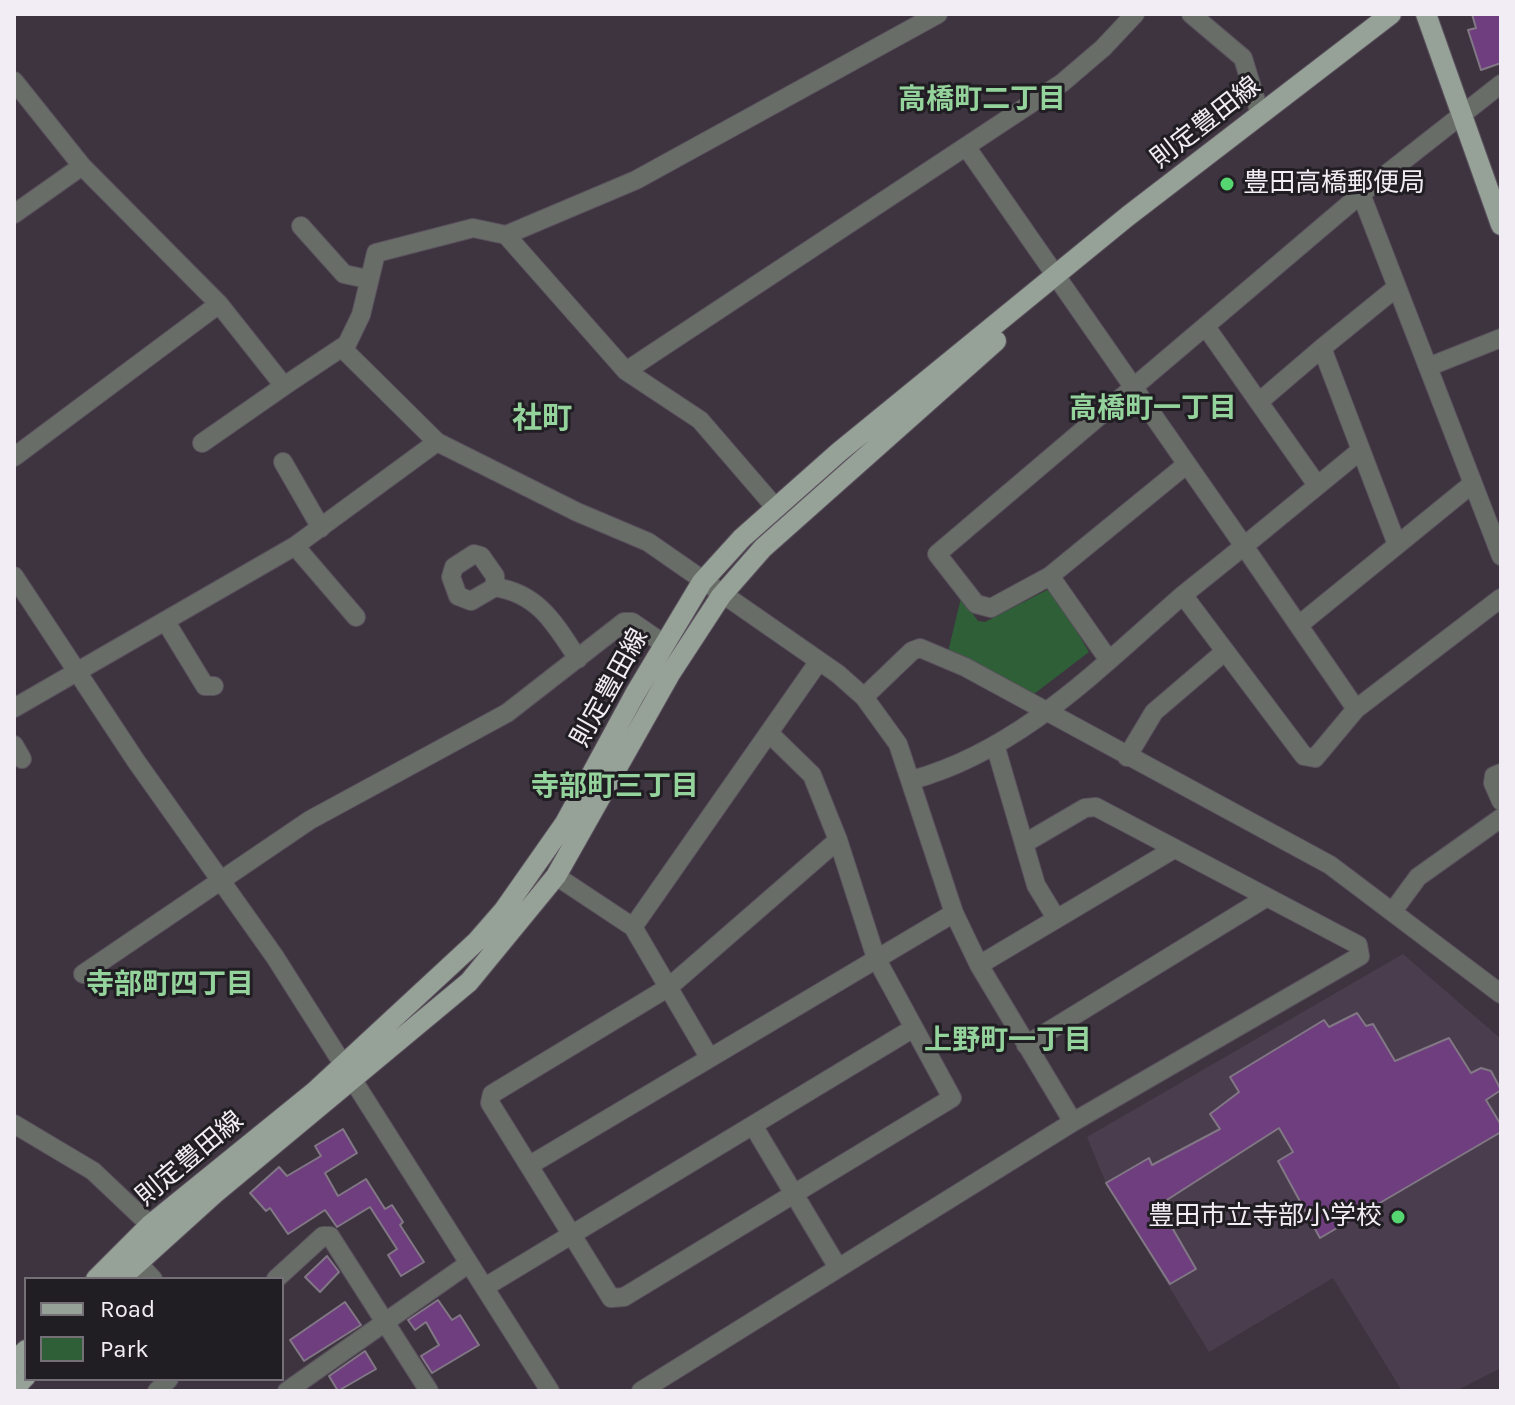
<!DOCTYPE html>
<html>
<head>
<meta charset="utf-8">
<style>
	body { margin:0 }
	#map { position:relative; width:1515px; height:1405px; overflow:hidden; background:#3d3440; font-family:Karla,sans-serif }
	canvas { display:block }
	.frame { position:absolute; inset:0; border:16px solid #f2ecf4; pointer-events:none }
	.legend { position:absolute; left:24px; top:1277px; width:260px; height:104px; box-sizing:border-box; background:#211e23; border:2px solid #757077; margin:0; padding:10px 14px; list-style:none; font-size:24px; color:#f2ecf4 }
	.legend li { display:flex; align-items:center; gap:16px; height:40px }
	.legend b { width:40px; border:2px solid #757077 }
</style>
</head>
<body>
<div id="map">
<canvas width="1515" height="1405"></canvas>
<div class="frame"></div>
<ul class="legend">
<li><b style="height:10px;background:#96a197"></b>Road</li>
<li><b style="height:22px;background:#2f5f37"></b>Park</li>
</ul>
</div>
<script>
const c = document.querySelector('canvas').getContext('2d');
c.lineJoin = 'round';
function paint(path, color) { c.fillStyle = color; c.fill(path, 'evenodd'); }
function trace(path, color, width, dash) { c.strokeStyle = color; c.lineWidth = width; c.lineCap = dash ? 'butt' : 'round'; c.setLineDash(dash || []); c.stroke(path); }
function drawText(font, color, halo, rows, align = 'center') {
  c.font = font + ' Karla,"Noto Sans JP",sans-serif'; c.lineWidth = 6; c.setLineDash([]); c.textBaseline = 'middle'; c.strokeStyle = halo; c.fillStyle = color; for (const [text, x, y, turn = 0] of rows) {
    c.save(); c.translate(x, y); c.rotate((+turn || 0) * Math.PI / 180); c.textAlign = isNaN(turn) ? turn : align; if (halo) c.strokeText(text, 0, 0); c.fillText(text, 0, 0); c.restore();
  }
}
const built = new Path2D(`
	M 1403,954 L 1501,1039 L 1501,1368 L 1456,1391 L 1402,1391 L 1333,1278 L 1209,1352 L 1106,1183 L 1087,1137 Z`);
const green = new Path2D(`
	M 1051,588 L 1089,652 L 1030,697 L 948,652 L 961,598 L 978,621 L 985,622 Z`);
const building = new Path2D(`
	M 1472,14 L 1501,14 L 1501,63 L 1481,70 L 1468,30 L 1476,28 Z
	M 1357,1013 L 1366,1026 L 1373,1024 L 1395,1061 L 1449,1038 L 1471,1073 L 1481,1068 L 1491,1071 L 1501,1090 L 1486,1100 L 1501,1125 L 1501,1132 L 1320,1238 L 1278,1161 L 1293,1152 L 1279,1128 L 1159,1205 L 1196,1269 L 1170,1284 L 1106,1183 L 1149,1158 L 1152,1165 L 1220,1129 L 1210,1114 L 1239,1092 L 1230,1077 L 1324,1020 L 1329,1027 Z
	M 343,1129 L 357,1153 L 325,1173 L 338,1196 L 366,1179 L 385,1209 L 392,1205 L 403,1222 L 400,1225 L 424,1262 L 401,1276 L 388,1255 L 397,1249 L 370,1207 L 337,1227 L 325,1210 L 288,1234 L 270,1208 L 266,1211 L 250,1193 L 279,1167 L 287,1176 L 321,1156 L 315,1146 Z
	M 327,1256 L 339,1272 L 320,1292 L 305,1277 Z
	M 438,1300 L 452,1320 L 460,1315 L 479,1345 L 432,1373 L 421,1356 L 439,1345 L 426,1322 L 415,1330 L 408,1320 Z
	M 345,1302 L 361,1325 L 304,1361 L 290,1340 Z
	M 365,1351 L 376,1369 L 338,1391 L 329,1376 Z`);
const minor = new Path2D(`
	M 1191,14 L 1243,58 L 1260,114
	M 14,81 L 82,166 L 219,304 L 284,386 L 347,344 L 361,315 L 376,253 L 473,228 L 506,235 L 636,180 L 938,14
	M 1501,84 L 1361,194 L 1501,556
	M 967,148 L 1244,546 L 1183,595 L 1304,756 L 1315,758 L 1356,709 L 1501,598
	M 14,214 L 82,166
	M 301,226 L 344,274 L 367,279
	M 506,235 L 626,371 L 700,420 L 775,507
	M 1206,327 L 1317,485
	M 342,348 L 437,442 L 577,512 L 648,542 L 838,674 L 864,697 L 898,744 L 954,913 L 979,965 L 1073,1122
	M 1428,367 L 1501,338
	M 626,371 L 1062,83 L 1103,48 L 1135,14
	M 1260,401 L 1322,348
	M 202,443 L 284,386
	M 14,457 L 219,304
	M 283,462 L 321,528
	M 1187,464 L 1050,576 L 991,608 L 976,604 L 937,554 L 1361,194
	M 1396,542 L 1322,348 L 1397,287
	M 295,546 L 356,617
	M 14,576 L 136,761 L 275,957 L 550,1391
	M 1050,576 L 1108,659
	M 495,587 L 495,576 L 481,556 L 474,554 L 454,567 L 451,577 L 458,596 L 471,601 L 495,587 C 539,594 555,624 578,659
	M 166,622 L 205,686 L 214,686
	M 1299,625 L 1472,484
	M 864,697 L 912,651 L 920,648 L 965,667 L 1330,865 L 1501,994
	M 14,708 L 295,546 L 437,442
	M 1356,709 L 1244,546 L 1361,450
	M 770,734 L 812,775 L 838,840
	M 14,745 L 22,759
	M 996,748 L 1036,885 L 1056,918
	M 1127,757 L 1154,712 L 1223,653
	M 1501,773 L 1494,776 L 1493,783 L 1501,801
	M 912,780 C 1021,750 1100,667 1183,595
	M 838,840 L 876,958 L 952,1098 L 624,1297 L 611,1298 L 490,1103 L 492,1094 L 669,987 Z
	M 556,876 L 633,927 L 709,1057
	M 1393,911 L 1418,877 L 1501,818
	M 633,927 L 819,661
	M 979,965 L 1174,849
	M 83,974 L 310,820 L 507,713 L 624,622 L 632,622 L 664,644
	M 1026,1045 L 1267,897
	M 14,1124 L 93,1171 L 150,1225
	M 754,1127 L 837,1266
	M 530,1165 L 954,913
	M 137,1262 L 153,1279
	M 276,1279 L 323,1236 L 330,1236 L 429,1391
	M 485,1287 L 912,1029
	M 157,1391 L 169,1379
	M 287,1391 L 468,1264
	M 641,1391 L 1073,1122 L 1360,956 L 1358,945 L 1096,807 L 1085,808 L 1025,843`);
const major = new Path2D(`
	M 1426,14 L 1501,225
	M 96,1279 L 150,1225 L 314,1092 L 477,941 L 504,910 L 565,823 L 635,694 L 702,582 L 742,538 L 839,452 L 1128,216 L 1391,14
	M 120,1279 L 214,1194 L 469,982 L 556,876 L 670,674 L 721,596 L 763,548 L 996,341
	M 14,1362 L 26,1350
	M 14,1389 L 26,1376`);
const markers = [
	[1227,184,8,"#56d671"],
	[1398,1217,8,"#56d671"]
];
const streetNames = [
	["則定豊田線",1206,123,-38],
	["則定豊田線",610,688,-61],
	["則定豊田線",190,1159,-40]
];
const poiNames = [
	["豊田高橋郵便局",1243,184],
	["豊田市立寺部小学校",1382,1217,"right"]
];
const neighbourhoodNames = [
	["高橋町二丁目",982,100],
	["高橋町一丁目",1153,409],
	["寺部町三丁目",615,787],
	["寺部町四丁目",170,985],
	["上野町一丁目",1008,1041]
];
const quarterNames = [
	["社町",542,419]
];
paint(built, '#4a3e4e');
paint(green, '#2f5f37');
paint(building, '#6e3e7e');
trace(building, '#827885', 2);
trace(minor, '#5a515d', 20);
trace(major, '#5a515d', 22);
trace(minor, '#686d68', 18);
trace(major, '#96a197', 20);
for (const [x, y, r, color] of markers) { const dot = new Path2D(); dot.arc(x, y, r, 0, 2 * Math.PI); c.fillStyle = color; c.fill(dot); trace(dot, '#211e23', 3); }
drawText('26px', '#f2ecf4', '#211e23', streetNames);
drawText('26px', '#f2ecf4', '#211e23', poiNames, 'left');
drawText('bold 28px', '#94d39c', '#211e23', neighbourhoodNames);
drawText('bold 30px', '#94d39c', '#211e23', quarterNames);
</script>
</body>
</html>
